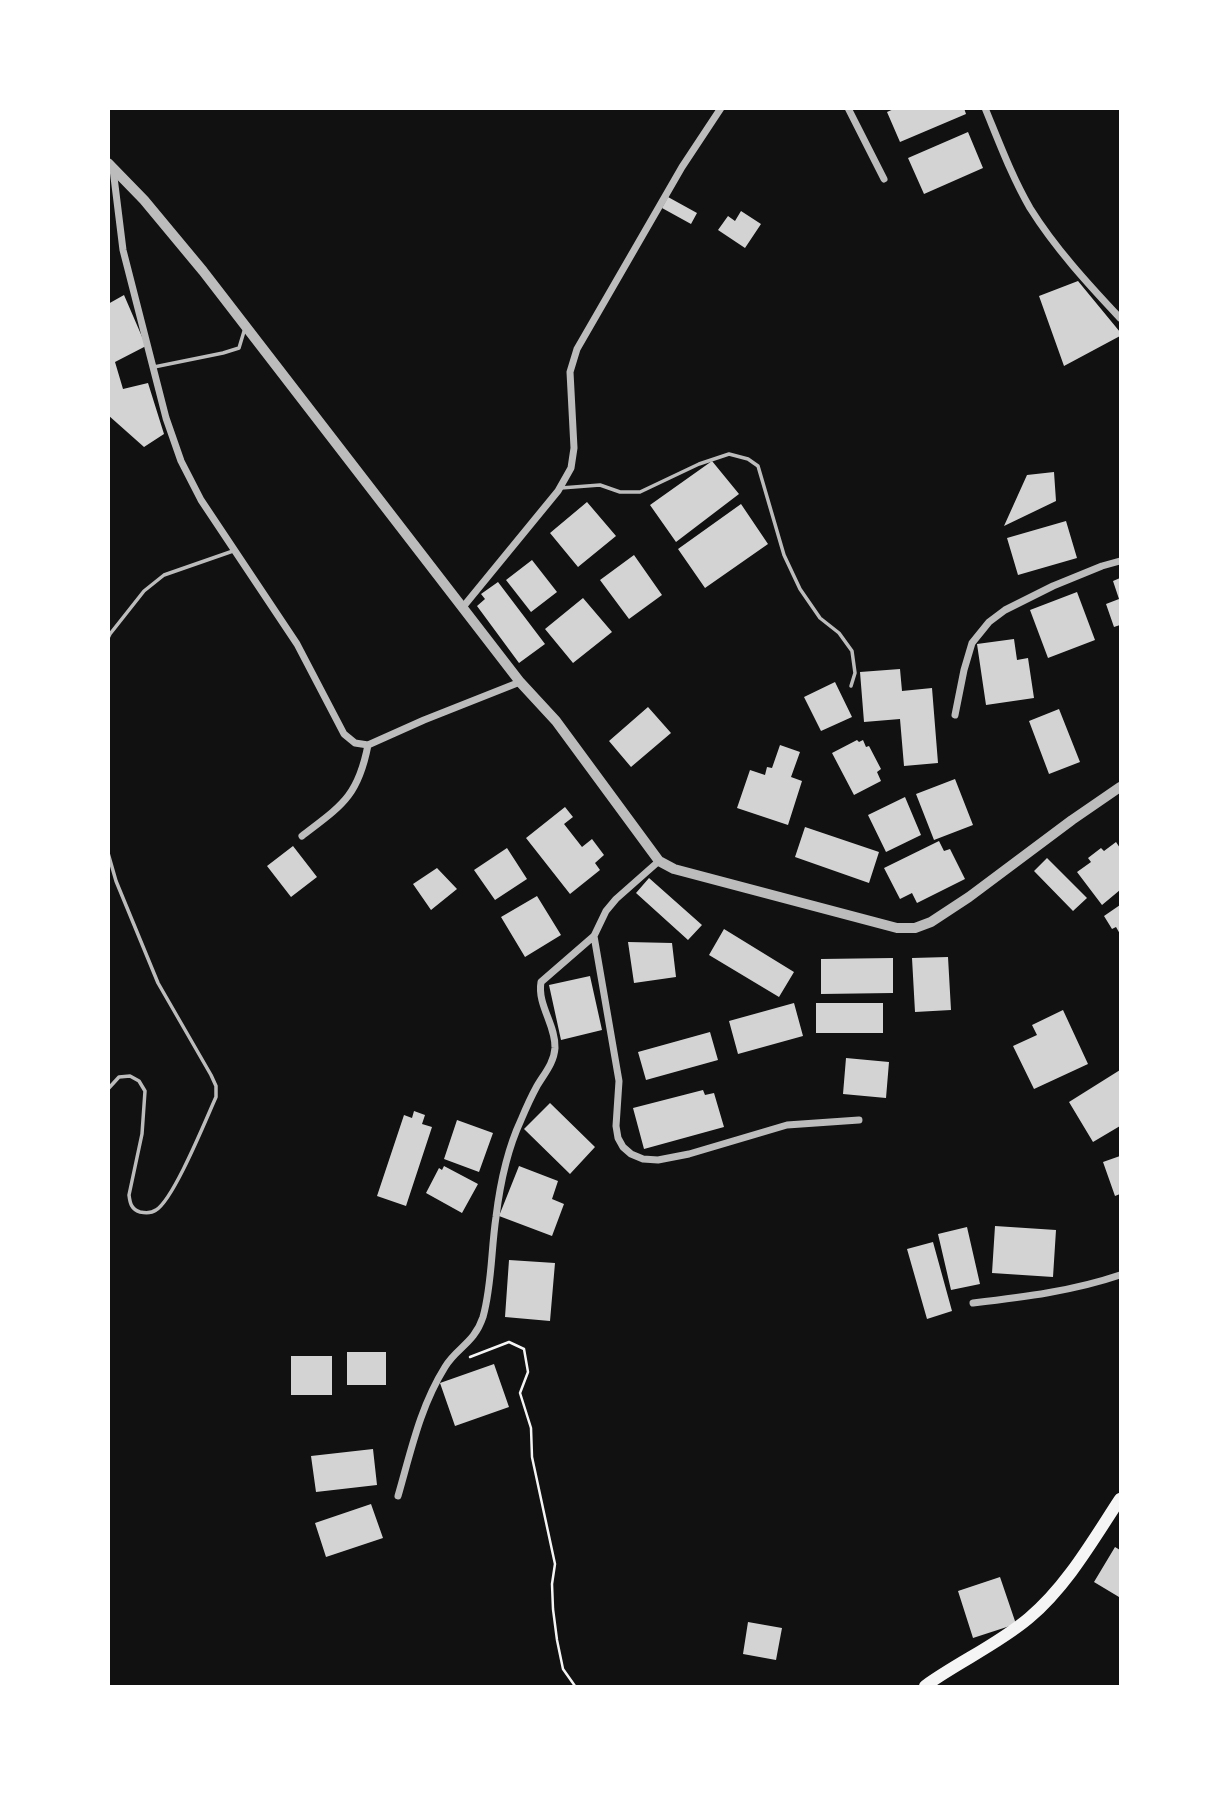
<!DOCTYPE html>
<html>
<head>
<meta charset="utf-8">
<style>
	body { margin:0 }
	#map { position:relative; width:1229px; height:1795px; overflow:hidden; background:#111; font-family:"Alegreya Sans",sans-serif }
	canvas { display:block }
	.frame { position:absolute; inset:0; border:110px solid #fff; pointer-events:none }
</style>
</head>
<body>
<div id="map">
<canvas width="1229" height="1795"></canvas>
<div class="frame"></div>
</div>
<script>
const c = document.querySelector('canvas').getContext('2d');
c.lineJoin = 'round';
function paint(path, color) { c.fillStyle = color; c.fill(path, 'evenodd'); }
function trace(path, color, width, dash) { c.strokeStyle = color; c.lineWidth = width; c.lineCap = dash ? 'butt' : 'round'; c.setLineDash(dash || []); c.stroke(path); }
const building = new Path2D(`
	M 896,108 L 964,108 L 966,114 L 900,142 L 887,112 Z
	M 968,132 L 983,168 L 924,194 L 908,158 Z
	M 668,197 L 697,213 L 691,224 L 662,208 Z
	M 741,211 L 761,224 L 745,248 L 718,230 L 728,216 L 735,221 Z
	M 1078,281 L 1120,332 L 1120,336 L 1064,366 L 1039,296 Z
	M 124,295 L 146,346 L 115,362 L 123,389 L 148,383 L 164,434 L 144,447 L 108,415 L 108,304 Z
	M 712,461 L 739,494 L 676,542 L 650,505 Z
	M 1054,472 L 1056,501 L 1004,526 L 1027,475 Z
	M 587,502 L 616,536 L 578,567 L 550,533 Z
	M 741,504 L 768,544 L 705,588 L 678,549 Z
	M 1066,521 L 1077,558 L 1018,575 L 1007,538 Z
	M 634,555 L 662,595 L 629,619 L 600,580 Z
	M 532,560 L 557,592 L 531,612 L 506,580 Z
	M 1120,578 L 1120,625 L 1114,627 L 1106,604 L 1119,599 L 1113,581 Z
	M 498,582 L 545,644 L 519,663 L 477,606 L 485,599 L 481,594 Z
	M 1077,592 L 1095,640 L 1048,658 L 1030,610 Z
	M 583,598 L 612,632 L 573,663 L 545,629 Z
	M 1014,639 L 1017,660 L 1028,658 L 1034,698 L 986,705 L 977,644 Z
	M 900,669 L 902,691 L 932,688 L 938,763 L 904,766 L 900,719 L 864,722 L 860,672 Z
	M 835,682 L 852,717 L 821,731 L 804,697 Z
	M 648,707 L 671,733 L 631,767 L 609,741 Z
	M 1059,709 L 1080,762 L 1049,774 L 1029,721 Z
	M 857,740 L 859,742 L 863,740 L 866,747 L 869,746 L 881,769 L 877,772 L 881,781 L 854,795 L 832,753 Z
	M 780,745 L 800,752 L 791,777 L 802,781 L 788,825 L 737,808 L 750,770 L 765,775 L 767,767 L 772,768 Z
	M 955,779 L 973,825 L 934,840 L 916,794 Z
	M 905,797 L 921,835 L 886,852 L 868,815 Z
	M 565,807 L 573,817 L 564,824 L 582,847 L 592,839 L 604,855 L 595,863 L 600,870 L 570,894 L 526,838 Z
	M 805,827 L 879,852 L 869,883 L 795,857 Z
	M 939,841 L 944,851 L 950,849 L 965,879 L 917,903 L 912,893 L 900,899 L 884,868 Z
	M 1116,842 L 1120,848 L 1120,890 L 1102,905 L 1077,872 L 1091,862 L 1088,858 L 1101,848 L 1104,851 Z
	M 293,846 L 317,877 L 291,897 L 267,866 Z
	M 507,848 L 527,879 L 495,900 L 474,870 Z
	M 1047,858 L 1087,898 L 1073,911 L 1034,871 Z
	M 437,868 L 457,889 L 431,910 L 413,884 Z
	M 649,878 L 702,925 L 688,940 L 636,893 Z
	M 537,896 L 561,935 L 525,957 L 501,917 Z
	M 1120,905 L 1120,934 L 1116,927 L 1112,929 L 1104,916 Z
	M 724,929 L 794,972 L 779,997 L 709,955 Z
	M 628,942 L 672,943 L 676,977 L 634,983 Z
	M 948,957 L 951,1010 L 915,1012 L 912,958 Z
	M 893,958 L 893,993 L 821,994 L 821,959 Z
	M 590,976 L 602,1030 L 561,1040 L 549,985 Z
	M 794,1003 L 803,1036 L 738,1054 L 729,1021 Z
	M 816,1003 L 883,1003 L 883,1033 L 816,1033 Z
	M 1063,1010 L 1088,1064 L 1034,1089 L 1013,1046 L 1037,1035 L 1032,1025 Z
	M 710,1032 L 718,1060 L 646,1080 L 638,1052 Z
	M 846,1058 L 889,1062 L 886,1098 L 843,1094 Z
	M 1120,1070 L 1120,1126 L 1093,1142 L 1069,1102 Z
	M 703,1090 L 705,1095 L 714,1093 L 724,1127 L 644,1149 L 633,1108 Z
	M 550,1103 L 595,1147 L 570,1174 L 524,1129 Z
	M 414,1111 L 425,1115 L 422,1124 L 432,1127 L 406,1206 L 377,1196 L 404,1115 L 412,1118 Z
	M 457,1120 L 493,1133 L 479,1172 L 444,1159 Z
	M 1120,1156 L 1120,1194 L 1115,1196 L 1103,1162 Z
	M 444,1166 L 478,1184 L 462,1213 L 426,1193 L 439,1168 L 442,1170 Z
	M 519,1166 L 558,1181 L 552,1199 L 564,1204 L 552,1236 L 499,1216 Z
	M 995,1226 L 1056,1230 L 1053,1277 L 992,1273 Z
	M 967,1227 L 980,1284 L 951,1290 L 938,1234 Z
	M 933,1242 L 952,1311 L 927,1319 L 907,1249 Z
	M 509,1260 L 555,1263 L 550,1321 L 505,1317 Z
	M 347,1352 L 386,1352 L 386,1385 L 347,1385 Z
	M 291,1356 L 332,1356 L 332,1395 L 291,1395 Z
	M 494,1364 L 509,1407 L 455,1426 L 440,1383 Z
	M 373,1449 L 377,1485 L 316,1492 L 311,1456 Z
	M 371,1504 L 383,1538 L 326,1557 L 315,1523 Z
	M 1115,1547 L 1120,1550 L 1119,1597 L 1094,1582 Z
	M 1000,1577 L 1016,1624 L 973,1638 L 958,1591 Z
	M 748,1622 L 782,1628 L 776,1660 L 743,1654 Z`);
const path = new Path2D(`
	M 470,1357 L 509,1342 L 524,1349 L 528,1372 L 520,1393 L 531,1428 L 532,1457 L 555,1564 L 552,1584 L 553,1609 L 557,1640 L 563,1669 L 575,1686`);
const service = new Path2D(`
	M 154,367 L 223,353 L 239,348 L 245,328
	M 561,488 L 600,485 L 620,492 L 640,492 L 699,464 L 729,454 L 748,459 L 758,466 L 784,555 L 800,589 L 820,618 L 839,633 L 852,651 L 855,673 L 851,686
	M 108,638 L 110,634 L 144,591 L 164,575 L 233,551
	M 108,853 L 116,881 L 158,983 L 211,1075 L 216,1086 L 216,1097 C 206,1119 174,1199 156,1210 C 152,1213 145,1213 140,1212 C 131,1209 130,1203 129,1195 L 142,1134 L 145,1091 L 139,1081 L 130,1076 L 119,1077 L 108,1089`);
const minor = new Path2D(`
	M 848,108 L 884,179
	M 985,108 C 999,142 1012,177 1030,208 C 1055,248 1088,284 1120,318
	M 113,169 L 123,250 L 166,418 L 181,461 L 201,500 L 297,644 L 344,734 L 355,743 L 368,745 L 424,720 L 520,682
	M 463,607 L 558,491 L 571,468 L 574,448 L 570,372 L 577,349 L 682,167 L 721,108
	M 955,715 L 964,670 L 972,643 L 989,622 L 1005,610 L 1053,586 L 1102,566 L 1120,561
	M 302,836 C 341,806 358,797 368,745
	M 594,936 L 619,1081 L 616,1126 L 618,1138 L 623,1147 L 631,1154 L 643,1159 L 658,1160 L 689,1154 L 787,1125 L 859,1120
	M 973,1303 C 1024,1297 1073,1291 1120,1275
	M 398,1496 C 411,1451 420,1407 445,1367 C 457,1347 474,1344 483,1317 C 492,1285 491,1250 496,1217 C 500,1184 507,1150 521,1120 C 526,1108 531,1097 537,1086 C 544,1074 554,1063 555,1048 C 556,1025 537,1005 541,982 L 594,936 L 606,911 L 616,899 L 659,861`);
const tertiary = new Path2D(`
	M 108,163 L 144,200 L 203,271 L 520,682 L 556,721 L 659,861 L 674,869 L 897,928 L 915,928 L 931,922 L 969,897 L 1072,820 L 1120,787`);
const primary = new Path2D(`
	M 925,1686 C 958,1662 997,1645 1029,1618 C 1067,1586 1093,1540 1120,1499`);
paint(building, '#d3d3d3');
trace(path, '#f5f5f5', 2.5);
trace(service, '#bcbcbc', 3.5);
trace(minor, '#bcbcbc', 7);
trace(tertiary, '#bcbcbc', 10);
trace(primary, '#f5f5f5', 12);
</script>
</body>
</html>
